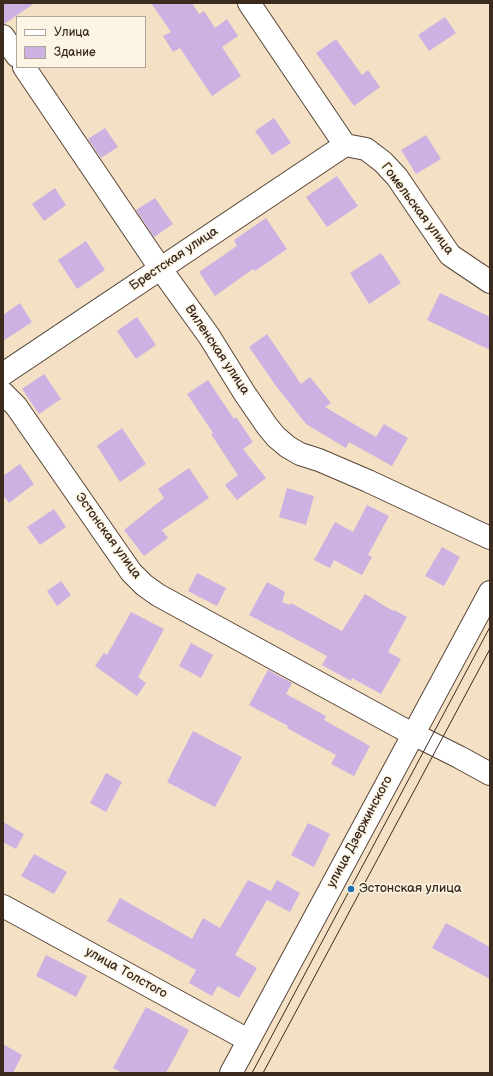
<!DOCTYPE html>
<html>
<head>
<meta charset="utf-8">
<style>
	body { margin:0 }
	#map { position:relative; width:493px; height:1076px; overflow:hidden; background:#f4e0c4; font-family:"Balsamiq Sans",sans-serif }
	canvas { display:block }
	.frame { position:absolute; inset:0; border:4px solid #3b2a1e; pointer-events:none }
	.legend { position:absolute; left:16px; top:16px; width:130px; height:52px; box-sizing:border-box; background:#fcf5e5; border:1px solid #afa495; margin:0; padding:5px 7px; list-style:none; font-size:12px; color:#3b2a1e }
	.legend li { display:flex; align-items:center; gap:8px; height:20px }
	.legend b { width:20px; border:1px solid #afa495 }
</style>
</head>
<body>
<div id="map">
<canvas width="493" height="1076"></canvas>
<div class="frame"></div>
<ul class="legend">
<li><b style="height:5px;background:#fff"></b>Улица</li>
<li><b style="height:11px;background:#ccb2e3"></b>Здание</li>
</ul>
</div>
<script>
const c = document.querySelector('canvas').getContext('2d');
c.lineJoin = 'round';
function paint(path, color) { c.fillStyle = color; c.fill(path, 'evenodd'); }
function trace(path, color, width, dash) { c.strokeStyle = color; c.lineWidth = width; c.lineCap = dash ? 'butt' : 'round'; c.setLineDash(dash || []); c.stroke(path); }
function drawText(font, color, halo, rows, align = 'center') {
  c.font = font + ' "Balsamiq Sans",sans-serif'; c.lineWidth = 3; c.setLineDash([]); c.textBaseline = 'middle'; c.strokeStyle = halo; c.fillStyle = color; for (const [text, x, y, turn = 0] of rows) {
    c.save(); c.translate(x, y); c.rotate((+turn || 0) * Math.PI / 180); c.textAlign = isNaN(turn) ? turn : align; if (halo) c.strokeText(text, 0, 0); c.fillText(text, 0, 0); c.restore();
  }
}
const building = new Path2D(`
	M 3,3 L 35,3 L 4,24 L 3,24 Z
	M 151,3 L 192,3 L 199,14 L 204,11 L 215,28 L 227,19 L 238,36 L 222,47 L 241,76 L 212,96 L 180,48 L 173,52 L 163,36 L 171,32 Z
	M 445,17 L 456,33 L 429,51 L 418,35 Z
	M 336,39 L 362,75 L 368,70 L 380,87 L 354,106 L 316,53 Z
	M 274,118 L 291,143 L 272,155 L 255,131 Z
	M 105,128 L 118,147 L 101,158 L 88,139 Z
	M 426,135 L 441,159 L 416,174 L 401,150 Z
	M 337,176 L 358,206 L 327,227 L 306,197 Z
	M 55,188 L 66,205 L 44,221 L 32,204 Z
	M 155,198 L 173,224 L 154,237 L 136,210 Z
	M 266,218 L 287,249 L 255,271 L 253,269 L 215,296 L 199,272 L 237,246 L 234,240 Z
	M 86,241 L 105,270 L 77,289 L 58,260 Z
	M 381,253 L 401,283 L 369,304 L 350,273 Z
	M 440,293 L 490,317 L 490,350 L 427,320 Z
	M 20,303 L 32,322 L 3,341 L 3,315 Z
	M 137,317 L 156,345 L 136,359 L 117,331 Z
	M 267,334 L 301,384 L 310,377 L 331,403 L 325,407 L 376,437 L 384,424 L 408,438 L 392,466 L 349,442 L 346,448 L 306,424 L 276,386 L 249,347 Z
	M 44,374 L 61,399 L 39,414 L 22,389 Z
	M 208,380 L 234,419 L 236,417 L 253,442 L 243,449 L 266,478 L 237,500 L 225,485 L 238,475 L 211,434 L 213,433 L 187,394 Z
	M 122,428 L 146,464 L 120,482 L 97,446 Z
	M 20,464 L 34,484 L 9,503 L 3,495 L 3,476 Z
	M 189,468 L 209,498 L 162,530 L 168,538 L 144,556 L 124,530 L 164,498 L 158,489 Z
	M 287,488 L 314,496 L 306,525 L 279,517 Z
	M 367,505 L 389,516 L 368,555 L 372,557 L 362,575 L 334,560 L 330,568 L 314,560 L 335,522 L 353,532 Z
	M 54,509 L 66,527 L 40,545 L 27,527 Z
	M 442,547 L 460,557 L 444,586 L 425,576 Z
	M 197,573 L 226,588 L 217,606 L 188,591 Z
	M 61,581 L 71,595 L 57,606 L 47,591 Z
	M 267,582 L 285,592 L 282,602 L 290,605 L 291,603 L 342,631 L 365,594 L 393,611 L 394,610 L 407,617 L 388,652 L 401,659 L 381,694 L 352,678 L 351,681 L 322,665 L 327,656 L 279,630 L 279,631 L 249,615 Z
	M 131,612 L 164,629 L 138,677 L 146,683 L 137,696 L 95,666 L 104,653 L 107,655 Z
	M 191,643 L 213,655 L 201,678 L 179,666 Z
	M 268,670 L 292,683 L 286,694 L 326,716 L 324,720 L 370,746 L 354,776 L 331,764 L 336,755 L 287,728 L 288,726 L 249,705 Z
	M 193,731 L 242,757 L 215,807 L 167,782 Z
	M 106,773 L 122,782 L 106,812 L 90,803 Z
	M 3,822 L 24,834 L 16,849 L 3,842 Z
	M 308,823 L 330,834 L 314,867 L 291,855 Z
	M 34,854 L 67,872 L 54,894 L 21,876 Z
	M 248,880 L 271,891 L 277,880 L 300,893 L 290,912 L 267,900 L 235,955 L 257,968 L 239,998 L 218,986 L 212,996 L 189,983 L 196,970 L 107,921 L 120,898 L 192,939 L 203,918 L 220,928 Z
	M 446,923 L 490,947 L 490,979 L 432,948 Z
	M 46,955 L 87,976 L 76,997 L 36,976 Z
	M 146,1007 L 189,1030 L 166,1073 L 123,1073 L 113,1068 Z
	M 3,1044 L 22,1055 L 13,1073 L 3,1073 Z`);
const minor = new Path2D(`
	M 249,3 L 345,145 L 366,149 L 383,162 L 397,177 L 450,255 L 490,282
	M 3,36 L 17,56
	M 24,67 L 160,268 L 209,336 L 245,394 L 267,426 L 276,437 L 288,447 L 300,454 L 319,460 L 368,481 L 490,538
	M 3,374 L 345,145
	M 3,393 L 16,406 L 131,572 L 144,585 L 158,595 L 405,730 L 459,757 L 490,774
	M 3,906 L 248,1040`);
const major = new Path2D(`
	M 231,1073 L 490,592`);
const tram = new Path2D(`
	M 252,1073 L 490,627
	M 263,1073 L 490,649`);
const markers = [
	[351,889,4,"#1f6fb2"]
];
const streetNames = [
	["Гомельская улица",417,209,53],
	["Брестская улица",174,259,-34],
	["Виленская улица",217,350,56],
	["Эстонская улица",108,536,54],
	["улица Дзержинского",360,832,-62],
	["улица Толстого",126,973,29]
];
const poiNames = [
	["Эстонская улица",359,889]
];
paint(building, '#ccb2e3');
trace(minor, '#574537', 24);
trace(major, '#574537', 24);
trace(minor, '#fff', 22);
trace(major, '#fff', 22);
trace(tram, '#3b2a1e', 1);
for (const [x, y, r, color] of markers) { const dot = new Path2D(); dot.arc(x, y, r, 0, 2 * Math.PI); c.fillStyle = color; c.fill(dot); trace(dot, '#fcf5e5', 1.5); }
drawText('13px', '#3b2a1e', '#fcf5e5', streetNames);
drawText('13px', '#3b2a1e', '#fcf5e5', poiNames, 'left');
</script>
</body>
</html>
